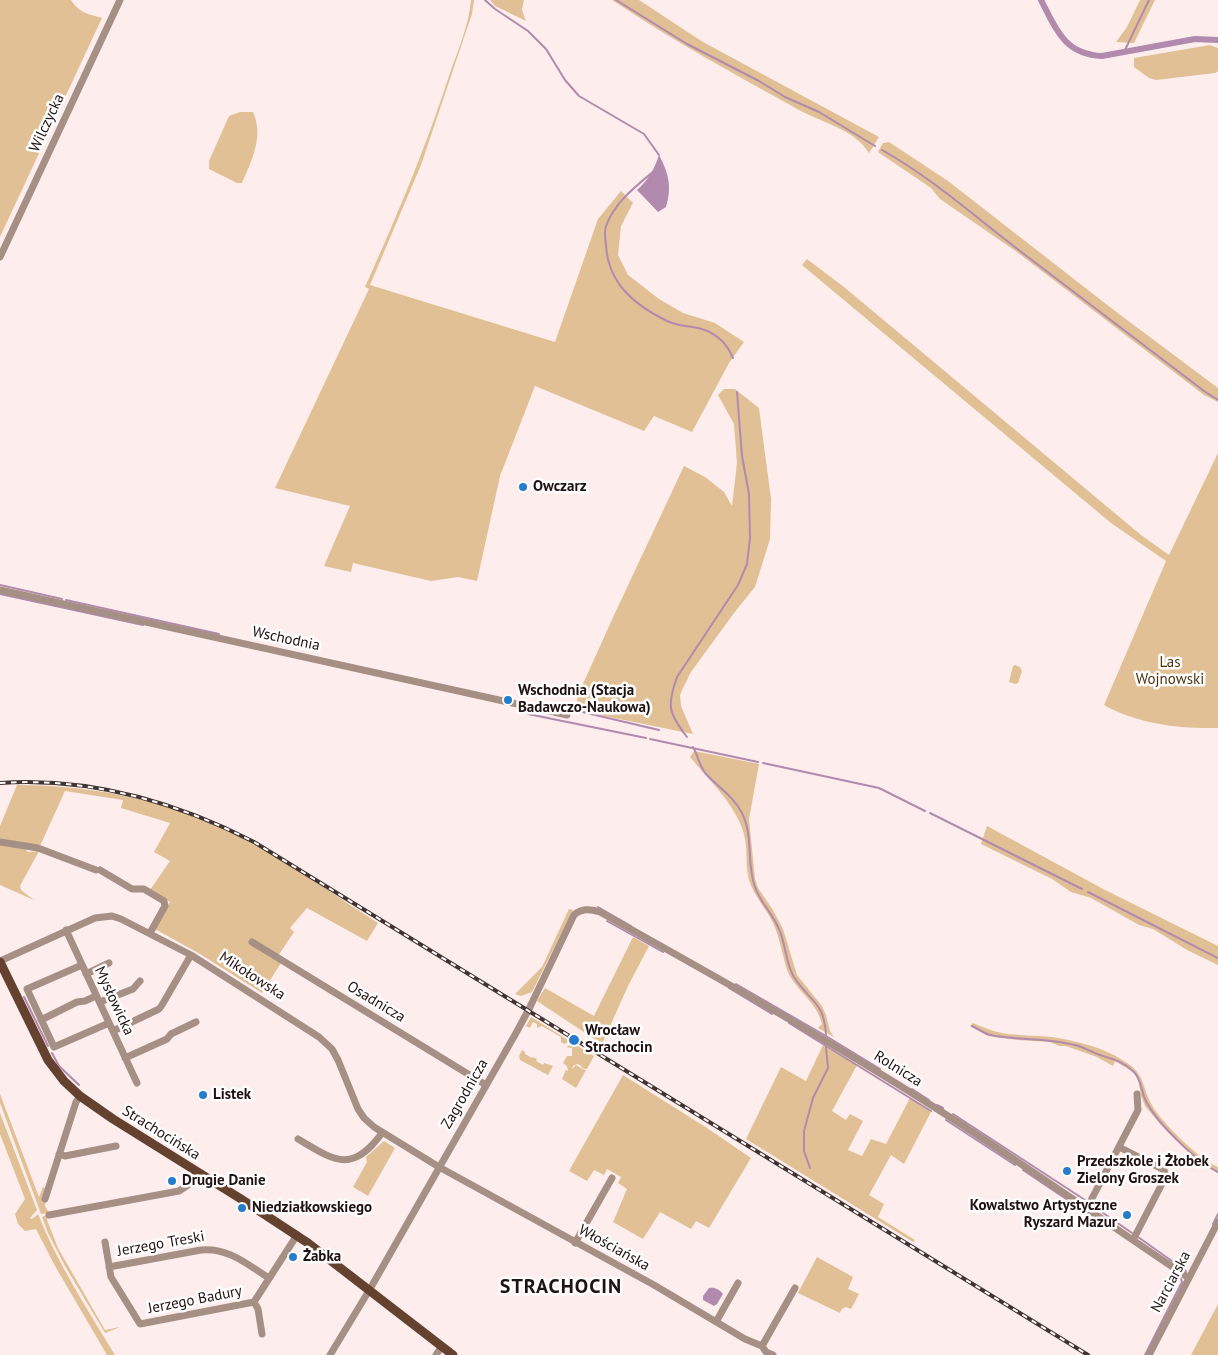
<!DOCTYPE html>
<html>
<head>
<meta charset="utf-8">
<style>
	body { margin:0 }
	canvas { display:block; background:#fdedec }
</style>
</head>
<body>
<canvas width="1218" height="1355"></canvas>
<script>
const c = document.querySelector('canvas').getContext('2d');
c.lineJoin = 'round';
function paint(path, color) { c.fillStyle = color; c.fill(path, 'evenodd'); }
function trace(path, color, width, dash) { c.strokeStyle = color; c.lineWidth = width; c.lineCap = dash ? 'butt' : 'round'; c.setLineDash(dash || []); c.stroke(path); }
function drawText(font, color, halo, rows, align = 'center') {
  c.font = font + ' "PT Sans",sans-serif'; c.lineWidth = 5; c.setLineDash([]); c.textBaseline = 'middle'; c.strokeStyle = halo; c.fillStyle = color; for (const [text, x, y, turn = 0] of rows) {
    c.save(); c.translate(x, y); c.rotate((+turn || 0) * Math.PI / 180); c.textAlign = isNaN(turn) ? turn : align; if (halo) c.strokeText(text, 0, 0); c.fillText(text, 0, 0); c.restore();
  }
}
const green = new Path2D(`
	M 0,0 L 71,0 C 78,12 90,15 102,18 L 0,237 Z
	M 471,0 L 474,0 L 472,14 L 421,165 L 370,285 L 555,342 L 598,219 L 621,191 L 633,203 L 621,226 L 618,255 L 628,275 L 659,299 L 683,313 L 715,323 L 744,342 L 729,363 L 692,432 L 654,416 L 644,431 L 535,386 L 500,476 L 477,581 L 458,577 L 431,581 L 353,563 L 351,572 L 324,566 L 350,506 L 275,488 L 369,289 L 365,287 C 397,216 426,147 450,73 C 458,50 469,25 471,0 Z
	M 490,0 L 524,0 L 522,10 L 526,21 L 495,6 Z
	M 612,0 L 639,0 L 703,42 L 879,137 L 869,153 C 854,129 823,123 799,110 C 736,75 672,40 612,0 Z
	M 1140,0 L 1155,0 L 1134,43 L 1116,42 L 1127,27 Z
	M 1210,45 L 1218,48 L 1218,71 L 1215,73 L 1156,80 L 1149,78 L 1134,67 L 1134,58 Z
	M 240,112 L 253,112 C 264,136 252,160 242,183 L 237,183 L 209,169 L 209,161 L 229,116 Z
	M 889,142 L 948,181 L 1115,311 L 1218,388 L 1218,402 L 1204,395 L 1017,252 L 940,199 L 931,188 L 878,152 L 883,143 Z
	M 807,259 L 844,287 L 1141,535 L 1169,555 L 1218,453 L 1218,728 C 1179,729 1138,724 1104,705 L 1166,561 L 1111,523 L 802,265 Z
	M 724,389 L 735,389 L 759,408 L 771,499 L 770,539 L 755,587 L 734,613 L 691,672 L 684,686 L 680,695 L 681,706 L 693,734 L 575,710 L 578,695 L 615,613 L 684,466 L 705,477 L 724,492 L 732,506 L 737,463 L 734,424 L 718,395 Z
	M 1015,665 L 1020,667 L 1022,671 L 1018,683 L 1015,684 L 1009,682 L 1013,666 Z
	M 694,751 L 759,764 L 749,819 L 755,879 L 758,888 L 773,910 L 783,929 L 797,975 L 822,1006 L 826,1015 L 830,1031 L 834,1037 L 818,1028 L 822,1024 C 817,1002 795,990 787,970 C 782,954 780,938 773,923 C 766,908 754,896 749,880 C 745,865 748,849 744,834 C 736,805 709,780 690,757 Z
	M 17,785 C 99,785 181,803 253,843 C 296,867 337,897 378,923 L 367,941 L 307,908 L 290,928 L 294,932 L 276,959 L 281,963 L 262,993 L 200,954 L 155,929 L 170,902 L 150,890 L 170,861 L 154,852 L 170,823 L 121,808 L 123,800 L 65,791 L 40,846 L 0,839 L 0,826 Z
	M 987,826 L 1105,890 L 1218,946 L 1218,965 L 1187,950 L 1153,929 L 1139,925 L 1091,898 L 1071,892 L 1052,879 L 981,844 Z
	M 0,844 L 24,848 L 28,852 L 39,851 L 20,886 L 21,890 L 34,900 L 0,885 Z
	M 569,909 L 573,910 L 532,992 L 521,996 L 515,994 L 542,967 Z
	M 633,937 L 649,946 L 628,986 L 602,1044 L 537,1001 L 545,988 L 594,1016 Z
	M 531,1017 L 594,1056 L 587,1069 L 581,1068 L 582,1066 L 577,1064 L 573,1066 L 572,1069 L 576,1065 L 582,1069 L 586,1070 L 576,1088 L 562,1079 L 565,1072 L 565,1070 L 568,1071 L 567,1066 L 563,1063 L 567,1056 L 572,1056 L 572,1048 L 566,1047 L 570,1045 L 568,1042 L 564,1044 L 561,1042 L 561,1037 L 542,1026 L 537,1028 L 537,1024 L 533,1022 L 530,1028 L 526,1026 Z
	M 973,1023 C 982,1027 992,1031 1002,1033 C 1018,1036 1035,1035 1052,1037 C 1076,1041 1103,1047 1124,1061 C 1146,1074 1141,1086 1152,1105 C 1161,1122 1200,1160 1218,1167 L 1218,1173 L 1199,1163 L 1161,1125 L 1145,1106 L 1141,1096 L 1138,1079 L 1133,1072 L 1115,1061 L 1113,1066 L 1097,1057 L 1066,1046 L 1059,1046 L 1050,1042 L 1018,1040 L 988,1036 L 970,1026 Z
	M 823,1045 L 857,1065 L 832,1111 L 846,1120 L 850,1114 L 863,1121 L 848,1150 L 862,1156 L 871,1139 L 886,1144 L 910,1098 L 931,1112 L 904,1164 L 891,1155 L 869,1195 L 884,1204 L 878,1217 L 915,1240 L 913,1242 L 746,1139 L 781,1067 L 806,1081 Z
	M 522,1050 L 525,1052 L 525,1054 L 532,1058 L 533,1057 L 537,1059 L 536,1061 L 543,1065 L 544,1063 L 553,1066 L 548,1075 L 520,1060 L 519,1056 Z
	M 623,1075 L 707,1128 L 751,1158 L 709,1228 L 696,1221 L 691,1229 L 660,1212 L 643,1239 L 613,1222 L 627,1189 L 618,1183 L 621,1177 L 607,1169 L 604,1175 L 594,1170 L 587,1181 L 569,1171 Z
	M 0,1094 L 39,1197 L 43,1187 L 45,1188 L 42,1199 L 46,1201 L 45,1206 L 49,1213 L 41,1214 L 0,1103 Z
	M 0,1113 L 37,1210 L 30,1218 L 32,1219 L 38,1214 C 58,1264 87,1309 115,1355 L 107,1355 L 55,1266 L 36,1229 L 25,1231 L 18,1224 L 15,1214 L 25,1199 L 0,1134 Z
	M 384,1141 L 395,1148 L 368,1196 L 353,1187 L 367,1162 L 366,1157 Z
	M 46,1215 L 47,1220 L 58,1248 L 105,1330 L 120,1327 L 105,1333 L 65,1266 L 48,1233 L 42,1217 Z
	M 817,1257 L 853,1277 L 848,1289 L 859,1294 L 851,1309 L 846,1307 L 842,1309 L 840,1313 L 798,1293 Z
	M 1218,1304 L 1218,1355 L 1191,1355 Z`);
const water = new Path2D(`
	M 659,155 C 669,174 672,187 666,207 L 658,212 L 637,190 C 649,179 654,170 659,155 Z
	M 709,1288 C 715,1287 720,1290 723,1294 L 717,1304 L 714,1306 L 703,1300 L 703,1296 Z`);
const stream = new Path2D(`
	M 485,0 L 495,9 L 528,31 L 546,49 L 565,80 L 579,96 L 644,134 L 659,155
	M 616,0 L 687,44 L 759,81 L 785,97 L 819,112 L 875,146
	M 1124,52 L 1149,0
	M 882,150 C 932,178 974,216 1020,251 C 1081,298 1143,344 1204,391 L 1218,400
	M 654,171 C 635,187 615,202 606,226 C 604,232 605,238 606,245 C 608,283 634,305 667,321 C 676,325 683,326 693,327 C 712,330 726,341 733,358
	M 0,585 L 62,599
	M 0,594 L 143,625
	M 66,600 L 219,634
	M 578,711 L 659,730
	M 528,714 L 646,738
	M 687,737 C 668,713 667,705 677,677 L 738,585 L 747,564 L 750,538 L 749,494 L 742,456 L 737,392
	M 650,739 L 758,762
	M 693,747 C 698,755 699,766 706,774 C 718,787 734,797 742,813 C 754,837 746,863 755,887 C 760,902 772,913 778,927 C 786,942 785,963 794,977 C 810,1002 824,1001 826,1035
	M 763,763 L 879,788 L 925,811
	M 930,813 L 1082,889
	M 1088,892 L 1218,958
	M 598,907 L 631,926
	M 607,921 L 663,952
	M 736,984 L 826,1036 L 880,1069
	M 729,988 L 772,1014
	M 24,997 L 48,1046
	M 789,1023 L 931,1111
	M 972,1026 L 987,1034 L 995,1036 C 1021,1040 1049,1038 1075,1045 C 1083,1047 1091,1052 1100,1055 C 1113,1059 1124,1062 1134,1072 C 1142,1080 1141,1093 1147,1103 C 1159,1125 1196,1161 1218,1172
	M 52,1053 L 59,1066 L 79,1085
	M 912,1089 L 929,1100
	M 937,1105 L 943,1108
	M 953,1114 L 1085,1200
	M 946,1120 L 1015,1165
	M 810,1168 L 804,1151 L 804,1131 L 813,1098 L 828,1068 L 826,1047
	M 1023,1170 L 1090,1215
	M 1093,1206 L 1132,1233
	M 1213,1224 L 1218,1214
	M 1138,1237 L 1186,1271
	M 1145,1355 L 1182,1282 L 1180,1276 L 1174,1272`);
const canal = new Path2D(`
	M 1041,0 C 1056,29 1064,54 1102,56 L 1195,39 L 1218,40`);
const minor = new Path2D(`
	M 0,257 L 120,0
	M 0,590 L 567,715
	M 0,842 L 38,848 L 96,870
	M 100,870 L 132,889 L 144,889 L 164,901 L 165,906 L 150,933
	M 66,930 L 137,1083
	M 252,942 L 486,1085
	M 0,961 L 95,918 L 112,916 L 121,919 L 191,955 L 319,1037 L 332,1049 L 338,1060 L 358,1109 L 364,1118 L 374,1127 L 439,1167 L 654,1285 L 745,1339 L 762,1346 L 766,1352 L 773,1355
	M 82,965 L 27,989 L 54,1047 L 109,1023
	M 86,974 L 109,963
	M 100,1002 L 133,989 L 140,981
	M 41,1020 L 77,1002 L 85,1001 L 96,996
	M 113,1031 L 159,1009 L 162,1005 L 191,955
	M 125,1058 L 167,1039 L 171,1034 L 196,1022
	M 298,1139 C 335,1161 352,1174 382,1133
	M 1119,1147 L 1164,1170 L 1166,1176 L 1133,1240
	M 59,1154 L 65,1156 L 116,1146
	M 45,1199 L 76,1102 L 80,1096
	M 1087,1208 L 1138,1110 L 1137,1094
	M 49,1215 L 179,1191 L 188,1185 L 196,1171
	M 105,1242 L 111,1277 L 140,1324 L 254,1302 L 258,1309 L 262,1334
	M 575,1243 L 612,1178
	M 109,1267 L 201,1250 C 228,1247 248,1265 269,1278
	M 254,1302 L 297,1235
	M 716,1322 L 738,1283
	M 762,1346 L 795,1288
	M 330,1355 L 370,1289 L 516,1033 L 529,1009 L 574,915 C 582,908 590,909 600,912 C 713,975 825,1038 934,1107 C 1021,1162 1104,1221 1189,1278
	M 436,1355 L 442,1346
	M 1149,1355 L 1218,1222`);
const major = new Path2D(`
	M 0,962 L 48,1060 L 64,1081 L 80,1096 L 113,1119 L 241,1199 L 308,1243 L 453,1355`);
const rail = new Path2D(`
	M 0,783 C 89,777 176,802 254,842 L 1088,1355`);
const markers = [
	[523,487,5,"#257cca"],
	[508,700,5,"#257cca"],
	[574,1040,6,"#257cca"],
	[203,1095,5,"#257cca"],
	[1067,1171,5,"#257cca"],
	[172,1181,5,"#257cca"],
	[242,1208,5,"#257cca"],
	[1127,1215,5,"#257cca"],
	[293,1257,5,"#257cca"]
];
const streetNames = [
	["Wilczycka",47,123,-65],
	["Wschodnia",286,639,12],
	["Mikołowska",252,976,33],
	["Mysłowicka",114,1001,65],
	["Osadnicza",376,1002,31],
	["Rolnicza",898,1069,32],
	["Zagrodnicza",465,1094,-60],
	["Strachocińska",161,1133,32],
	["Jerzego Treski",161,1244,-10],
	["Włościańska",614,1248,29],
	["Narciarska",1171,1282,-62],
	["Jerzego Badury",195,1300,-11]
];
const poiNames = [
	["Owczarz",533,487],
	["Wschodnia (Stacja",518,691],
	["Badawczo-Naukowa)",518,708],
	["Wrocław",585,1031],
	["Strachocin",585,1048],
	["Listek",213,1095],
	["Przedszkole i Żłobek",1077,1162],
	["Zielony Groszek",1077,1179],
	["Drugie Danie",182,1181],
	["Kowalstwo Artystyczne",1117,1206,"right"],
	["Ryszard Mazur",1117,1223,"right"],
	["Niedziałkowskiego",252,1208],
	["Żabka",303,1257]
];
const parkNames = [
	["Las",1170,663],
	["Wojnowski",1170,680]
];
const districtNames = [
	["STRACHOCIN",561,1287]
];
paint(green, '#e1c095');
paint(water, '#b18aae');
trace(stream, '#b18aae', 2);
trace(canal, '#b18aae', 6);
trace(minor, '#a69085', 7);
trace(major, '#65412f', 9);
trace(rail, '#413332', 4);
trace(rail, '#fefefe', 2, [5.5]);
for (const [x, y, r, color] of markers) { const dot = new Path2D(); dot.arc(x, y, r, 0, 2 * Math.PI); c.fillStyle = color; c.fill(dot); trace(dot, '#fefefe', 2); }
drawText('15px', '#201212', '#fefefe', streetNames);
drawText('bold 15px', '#201212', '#fefefe', poiNames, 'left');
drawText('15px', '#4c3412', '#fefefe', parkNames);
c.letterSpacing = '1px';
drawText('bold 20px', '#201212', '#fefefe', districtNames);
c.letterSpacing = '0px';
</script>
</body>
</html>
